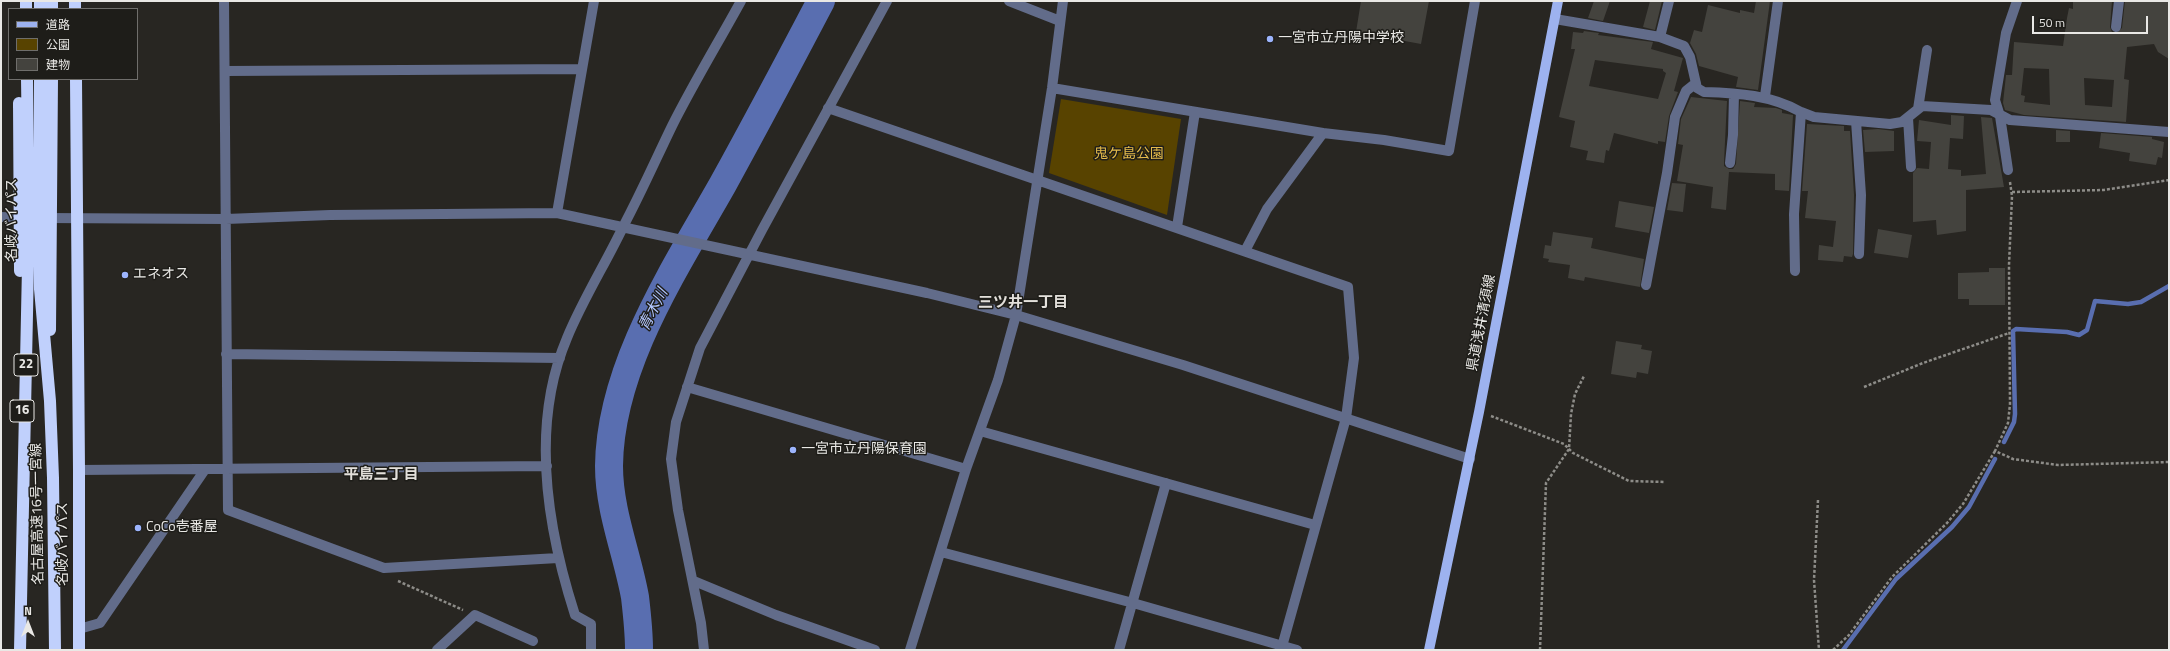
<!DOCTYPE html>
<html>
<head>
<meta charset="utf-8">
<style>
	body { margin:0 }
	#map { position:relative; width:2170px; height:651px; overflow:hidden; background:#282622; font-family:"Titillium Web","Noto Sans JP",sans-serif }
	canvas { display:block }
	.frame { position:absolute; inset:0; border:2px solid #e9e8e5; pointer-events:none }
	.legend { position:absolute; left:8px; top:8px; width:130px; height:72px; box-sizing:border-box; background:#1e1d19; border:1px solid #6f6e6b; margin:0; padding:5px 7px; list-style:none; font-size:12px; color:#e9e8e5 }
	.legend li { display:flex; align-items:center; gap:8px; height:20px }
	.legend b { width:20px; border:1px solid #6f6e6b }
	.north { position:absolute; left:8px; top:603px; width:40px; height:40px; -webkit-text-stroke:3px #1e1d19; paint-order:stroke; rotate:0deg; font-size:11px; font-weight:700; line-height:16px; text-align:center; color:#e9e8e5 }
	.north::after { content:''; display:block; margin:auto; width:14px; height:18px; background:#e9e8e5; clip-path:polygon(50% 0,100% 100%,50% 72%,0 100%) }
	.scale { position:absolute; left:2032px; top:16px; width:116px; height:18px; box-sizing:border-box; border:2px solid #e9e8e5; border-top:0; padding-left:5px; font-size:12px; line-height:14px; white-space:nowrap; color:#e9e8e5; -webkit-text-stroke:3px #1e1d19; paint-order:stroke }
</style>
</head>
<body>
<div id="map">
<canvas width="2170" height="651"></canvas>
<div class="frame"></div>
<ul class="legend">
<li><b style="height:5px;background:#9db2ef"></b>道路</li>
<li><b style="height:11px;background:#584300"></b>公園</li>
<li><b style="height:11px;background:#44433e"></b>建物</li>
</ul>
<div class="north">N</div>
<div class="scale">50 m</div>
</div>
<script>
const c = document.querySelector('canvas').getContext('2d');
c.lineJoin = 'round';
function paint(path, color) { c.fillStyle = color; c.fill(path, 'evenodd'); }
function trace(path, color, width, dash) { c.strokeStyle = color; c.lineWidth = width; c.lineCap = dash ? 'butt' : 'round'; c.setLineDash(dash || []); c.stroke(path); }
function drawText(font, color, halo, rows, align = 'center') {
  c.font = font + ' "Titillium Web","Noto Sans JP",sans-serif'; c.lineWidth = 3; c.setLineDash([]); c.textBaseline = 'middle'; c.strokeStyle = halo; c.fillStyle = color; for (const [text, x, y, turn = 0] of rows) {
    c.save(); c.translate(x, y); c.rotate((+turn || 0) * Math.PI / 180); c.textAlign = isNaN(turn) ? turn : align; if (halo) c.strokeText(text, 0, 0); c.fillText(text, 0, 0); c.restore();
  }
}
const green = new Path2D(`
	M 1061,99 L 1181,119 L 1167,215 L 1049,173 Z`);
const stream = new Path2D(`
	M 2004,442 L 2014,422 L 2015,414 L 2013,331 L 2016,329 L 2067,332 L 2079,335 L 2087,330 L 2095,301 L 2128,304 L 2141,302 L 2169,286
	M 1843,650 L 1896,579 L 1952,527 L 1969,507 L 1995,459`);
const river = new Path2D(`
	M 639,650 C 639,633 637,614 635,597 C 627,553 609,511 609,466 C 610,366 675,269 723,184 C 756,124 789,62 821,1`);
const building = new Path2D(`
	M 1361,1 L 1429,1 L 1421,44 L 1356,32 Z
	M 1594,1 L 1610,1 L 1603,21 L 1588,18 Z
	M 1650,1 L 1662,1 L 1655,30 L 1643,27 Z
	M 1756,1 L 1770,1 L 1758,90 L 1736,87 L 1738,77 L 1699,66 L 1696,54 L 1690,43 L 1694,30 L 1702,32 L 1708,5 L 1740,13 L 1740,10 L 1754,13 Z
	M 2073,1 L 2112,1 L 2110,27 L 2112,32 L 2116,33 L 2122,28 L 2125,1 L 2169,1 L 2169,59 L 2158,52 L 2154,44 L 2127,47 L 2124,79 L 2129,80 L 2126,122 L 2024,115 L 2005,110 L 2003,103 L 2006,75 L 2012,75 L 2014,42 L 2063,46 L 2067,18 L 2069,8 L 2073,9 ZM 2024,68 L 2049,69 L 2050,105 L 2024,102 L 2025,96 L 2021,95 ZM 2084,78 L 2114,80 L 2112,107 L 2085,105 Z
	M 1584,31 L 1599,33 L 1598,35 L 1653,42 L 1651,49 L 1683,58 L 1674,91 L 1678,92 L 1669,116 L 1665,142 L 1658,141 L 1658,144 L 1614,133 L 1609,151 L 1606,150 L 1604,163 L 1586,160 L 1588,151 L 1570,147 L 1575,121 L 1559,117 L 1575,49 L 1571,49 L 1573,32 L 1583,33 ZM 1595,60 L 1663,69 L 1663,71 L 1666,73 L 1658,99 L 1589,86 Z
	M 1691,97 L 1727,101 L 1724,162 L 1724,166 L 1729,169 L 1733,169 L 1736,164 L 1740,101 L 1755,103 L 1754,107 L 1776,108 L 1782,110 L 1782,113 L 1793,115 L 1789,191 L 1775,190 L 1775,174 L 1729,172 L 1726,210 L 1711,208 L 1713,187 L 1677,181 L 1683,145 L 1678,144 L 1681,119 Z
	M 1951,115 L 1964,116 L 1963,139 L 1950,138 L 1948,169 L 1961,170 L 1961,176 L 1986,174 L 1981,117 L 1992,118 L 2004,187 L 1966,190 L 1966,231 L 1937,235 L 1936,220 L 1913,222 L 1913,173 L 1917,168 L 1929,169 L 1931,142 L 1917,141 L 1919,120 L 1951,125 Z
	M 1807,124 L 1844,126 L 1844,131 L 1850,131 L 1854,195 L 1853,254 L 1852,257 L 1844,256 L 1843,262 L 1818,260 L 1819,245 L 1833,247 L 1836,221 L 1805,218 L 1808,191 L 1802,191 Z
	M 1878,129 L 1894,131 L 1894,151 L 1865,152 L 1863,130 Z
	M 2056,130 L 2070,131 L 2070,142 L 2056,142 Z
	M 2101,133 L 2152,137 L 2152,139 L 2164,142 L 2162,158 L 2158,157 L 2156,165 L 2129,161 L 2130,153 L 2099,148 Z
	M 1672,183 L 1686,184 L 1683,212 L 1667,210 Z
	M 1619,201 L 1654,207 L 1649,233 L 1615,227 Z
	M 1878,229 L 1912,235 L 1908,258 L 1874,253 Z
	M 1553,232 L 1593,238 L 1591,248 L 1644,259 L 1640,287 L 1585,277 L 1584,281 L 1568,278 L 1570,265 L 1548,262 L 1549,259 L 1543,258 L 1545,245 L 1551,246 Z
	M 1989,268 L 2005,268 L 2005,305 L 1969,305 L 1969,299 L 1958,299 L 1958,273 L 1989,272 Z
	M 1616,341 L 1642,345 L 1641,349 L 1652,351 L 1648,374 L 1637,372 L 1636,378 L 1611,374 Z`);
const path = new Path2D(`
	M 2010,182 L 2012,196 L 2009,265 L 2010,404 L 2008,423 L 1995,451 L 2013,459 L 2058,465 L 2169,462
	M 2012,192 L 2104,190 L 2169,180
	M 1864,387 L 1923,363 L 2009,333
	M 1491,416 L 1564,444 L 1573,453 L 1629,481 L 1665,482
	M 1818,500 L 1814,580 L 1819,650
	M 398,581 L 463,610
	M 1540,650 L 1546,483 L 1569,449 L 1571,414 L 1575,394 L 1584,376
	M 1833,650 L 1849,635 L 1892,577 L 1947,523 L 1963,504 L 1995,451`);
const minor = new Path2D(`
	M 224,1 L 228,510 L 384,568 L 558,558
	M 1009,1 L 1060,21
	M 1555,19 L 1660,37 L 1684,46 L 1690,57 L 1697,88 L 1704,92 C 1738,93 1771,95 1801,112 L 1794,214 L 1795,271
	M 2116,27 L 2119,1
	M 1660,37 L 1669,1
	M 225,71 L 582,69
	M 1052,88 L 1323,133 L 1267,209 L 1245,251
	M 1765,96 L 1778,1
	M 828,108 L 1348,287 L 1354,358 L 1346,418 L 1281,650
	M 1918,109 L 1927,50
	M 1801,112 L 1814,117 L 1890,124 L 1902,122 L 1922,106 L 1991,110 L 2010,120 L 2169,132
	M 1908,118 L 1911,167
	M 1856,121 L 1861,195 L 1859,254
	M 1323,133 L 1384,140 L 1449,151 L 1475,1
	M 1730,163 L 1733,135 L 1734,94
	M 2008,170 L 2000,116 L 1995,100 L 2006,33 L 2017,1
	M 557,213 L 594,1
	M 1,217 L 27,218
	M 43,218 L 226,219 L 330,215 L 557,213 L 927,293 L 1016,315 L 1183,365 L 1470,459
	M 1177,227 L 1195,112
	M 1646,285 L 1667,173 L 1675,117 L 1686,91 L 1696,83
	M 226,354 L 560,358
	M 687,387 L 966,469
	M 980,431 L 1315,525
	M 79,470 L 547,466
	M 941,552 L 1133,603 L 1297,650
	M 694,581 L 776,615 L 875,650
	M 79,629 L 100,623 L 204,471
	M 437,650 L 475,615 L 533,641
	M 591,650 L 591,624 L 575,615 C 547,528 530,425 567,338 C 583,299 606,263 624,225 C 641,193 656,159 672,126 C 693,84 718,43 741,1
	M 704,650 L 701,623 L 678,510 L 671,459 L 676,422 L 700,348 L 762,230 L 887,1
	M 910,650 L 966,469 L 998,380 L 1016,315 L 1052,88 L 1063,1
	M 1119,650 L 1166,483`);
const major = new Path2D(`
	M 1429,650 L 1479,412 L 1558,1`);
const highway = new Path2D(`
	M 26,1 L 26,9
	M 75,1 L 75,9
	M 40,9 L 40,1
	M 52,9 L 52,1
	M 40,79 L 40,289 L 50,401 L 53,478 L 55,650
	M 76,79 L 79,470 L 79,650
	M 19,103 L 20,271
	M 50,330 L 52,79
	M 20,650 L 29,218 L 27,79`);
const markers = [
	[1270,39,4,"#9cb4fd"],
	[125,275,4,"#9cb4fd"],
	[793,450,4,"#9cb4fd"],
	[138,528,4,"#9cb4fd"]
];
const shields = [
	[26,365,24],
	[22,411,24]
];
const shieldNames = [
	["22",26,365],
	["16",22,411]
];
const poiNames = [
	["一宮市立丹陽中学校",1278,39],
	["エネオス",133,275],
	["一宮市立丹陽保育園",801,450],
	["CoCo壱番屋",146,528]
];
const parkNames = [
	["鬼ケ島公園",1129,155]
];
const streetNames = [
	["名岐バイパス",13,220,-90],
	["県道浅井清須線",1482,323,-79],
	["名古屋高速16号一宮線",38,514,-91],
	["名岐バイパス",64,544,-90]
];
const neighbourhoodNames = [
	["三ツ井一丁目",1023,303],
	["平島三丁目",381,475]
];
const waterNames = [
	["青木川",654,310,-63]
];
paint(green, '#584300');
trace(stream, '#596eb0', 4.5);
trace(river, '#596eb0', 28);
paint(building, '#44433e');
trace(path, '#8d8c88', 2.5, [3, 2]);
trace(minor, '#626c8a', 10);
trace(major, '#9db2ef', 10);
trace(highway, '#c0d0fc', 12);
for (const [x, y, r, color] of markers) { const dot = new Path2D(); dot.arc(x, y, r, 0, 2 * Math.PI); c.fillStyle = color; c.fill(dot); trace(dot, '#1e1d19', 1.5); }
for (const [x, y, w] of shields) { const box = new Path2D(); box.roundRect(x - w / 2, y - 11, w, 22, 3); c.fillStyle = '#1e1d19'; c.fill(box); trace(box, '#e9e8e5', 1); }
drawText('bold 13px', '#e9e8e5', null, shieldNames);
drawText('14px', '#e9e8e5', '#1e1d19', poiNames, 'left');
drawText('14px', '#e4bb4b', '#1e1d19', parkNames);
drawText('14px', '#e9e8e5', '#1e1d19', streetNames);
drawText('bold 15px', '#e3e0db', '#1e1d19', neighbourhoodNames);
drawText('italic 15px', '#b2c6fe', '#1e1d19', waterNames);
</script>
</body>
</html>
